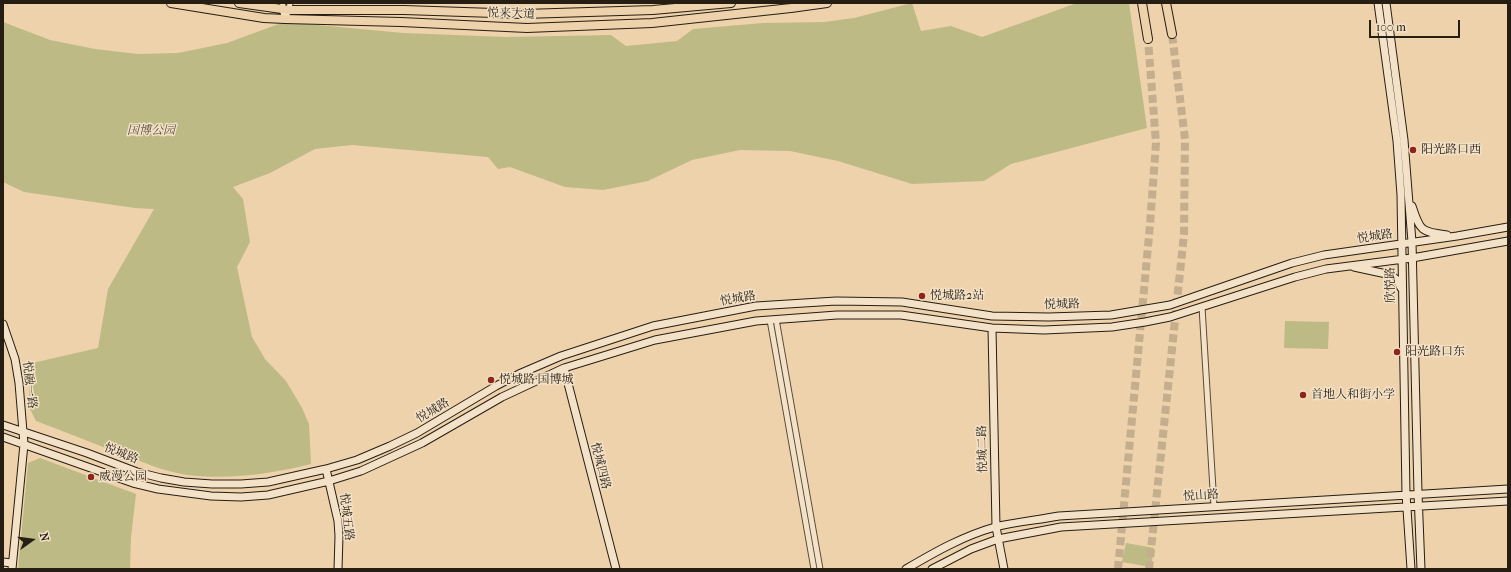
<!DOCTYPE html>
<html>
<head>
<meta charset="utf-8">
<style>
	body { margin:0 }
	#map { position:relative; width:1511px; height:572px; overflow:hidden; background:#edd2ab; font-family:"IM FELL French Canon",serif }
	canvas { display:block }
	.frame { position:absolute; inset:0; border:4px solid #261d13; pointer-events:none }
	.north { position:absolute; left:12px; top:520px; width:40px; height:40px; -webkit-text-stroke:3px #f3e2c8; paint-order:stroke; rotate:76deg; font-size:11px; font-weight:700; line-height:16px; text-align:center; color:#261d13 }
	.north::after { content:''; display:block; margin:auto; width:14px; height:18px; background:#261d13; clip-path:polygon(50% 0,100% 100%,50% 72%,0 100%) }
	.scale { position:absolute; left:1369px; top:20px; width:91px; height:18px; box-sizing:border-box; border:2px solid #261d13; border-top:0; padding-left:5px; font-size:12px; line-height:14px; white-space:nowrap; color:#261d13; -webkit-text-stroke:3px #f3e2c8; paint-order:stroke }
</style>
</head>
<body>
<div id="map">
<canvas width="1511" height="572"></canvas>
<div class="frame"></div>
<div class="north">N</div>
<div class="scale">100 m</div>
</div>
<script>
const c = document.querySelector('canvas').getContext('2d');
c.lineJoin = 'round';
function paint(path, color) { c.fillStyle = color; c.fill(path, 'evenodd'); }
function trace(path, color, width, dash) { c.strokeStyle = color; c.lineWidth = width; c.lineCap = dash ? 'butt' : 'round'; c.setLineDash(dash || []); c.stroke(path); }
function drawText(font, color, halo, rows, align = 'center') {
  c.font = font + ' "IM FELL French Canon","Noto Serif SC",serif'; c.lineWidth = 3; c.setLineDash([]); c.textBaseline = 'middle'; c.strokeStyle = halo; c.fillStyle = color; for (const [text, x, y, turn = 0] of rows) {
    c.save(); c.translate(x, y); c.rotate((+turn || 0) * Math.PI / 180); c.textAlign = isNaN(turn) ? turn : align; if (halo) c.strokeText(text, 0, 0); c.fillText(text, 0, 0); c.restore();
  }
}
const green = new Path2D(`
	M 912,3 L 921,31 L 951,26 L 982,37 L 1077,3 L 1129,3 L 1147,128 L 1011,164 L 984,181 L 912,184 L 838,161 L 790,151 L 740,150 L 692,160 L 648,181 L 603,190 L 565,187 L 510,167 L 498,169 L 488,157 L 352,145 L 315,149 L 270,173 L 233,187 L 243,199 L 250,242 L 237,267 L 252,337 L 265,359 L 286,381 L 302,408 L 309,424 L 311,464 C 271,474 229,480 188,475 C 165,472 143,462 121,454 C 93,443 65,432 36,421 L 30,409 L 28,364 L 98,348 L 108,289 L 154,209 L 135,208 L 24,192 L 3,182 L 3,22 L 50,40 L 95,49 L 138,54 L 178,53 L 227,43 L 284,22 L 404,33 L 506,37 L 611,35 L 626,46 L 677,41 L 693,29 L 763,23 L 824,22 L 854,18 Z
	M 1285,321 L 1329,322 L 1328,349 L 1284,348 Z
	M 40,458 L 136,494 L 131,537 L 130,569 L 18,569 L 28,463 Z
	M 1126,543 L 1154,548 L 1151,567 L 1122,562 Z`);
const primaryTunnel = new Path2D(`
	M 1118,569 L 1150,225 L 1156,143 L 1148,39
	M 1149,569 L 1184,234 L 1185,139 L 1172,34`);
const street = new Path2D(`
	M 283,3 L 282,9 L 285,19
	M 285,19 L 289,10 L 290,3
	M 1202,307 L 1214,506
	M 776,319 L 820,569
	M 770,320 L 814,569`);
const secondary = new Path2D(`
	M 1378,3 L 1397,141 L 1401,195 L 1406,494 L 1411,569
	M 1386,3 L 1404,140 L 1412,242 L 1418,493 L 1421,569
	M 1412,206 C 1420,231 1421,232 1447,235
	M 1354,267 L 1391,275 L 1397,280 L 1401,288
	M 3,324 L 15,359 L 19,383 L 24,444 L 12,569
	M 992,328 L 996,527 L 1004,569
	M 564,368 L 616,569
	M 3,425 L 87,453 L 137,472 L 161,478 L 184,482 L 212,484 L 241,484 L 268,482 L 326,469 L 357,460 L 390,446 L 417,433 L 496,386 L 519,374 L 561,356 L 653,326 L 756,306 L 836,301 L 902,302 L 992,316 L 1049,317 L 1111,315 L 1170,305 L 1292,263 L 1324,255 L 1457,236 L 1508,227
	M 3,437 L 133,483 L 158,489 L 211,496 L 241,497 L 268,495 L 329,481 L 361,471 L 422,443 L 502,397 L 564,368 L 655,340 L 756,321 L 837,315 L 901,315 L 992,328 L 1044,330 L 1112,327 L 1145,322 L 1170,317 L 1295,277 L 1326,269 L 1412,258 L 1508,241
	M 326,469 L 338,521 L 339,536 L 338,569
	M 3,562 L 12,563
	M 906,569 C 935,552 963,536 995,527 C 1015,522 1038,520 1059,516 L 1508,489
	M 932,569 L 971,549 L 998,539 L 1061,527 L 1508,501`);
const primary = new Path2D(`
	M 171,3 L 264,18 L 285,19 L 401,22 L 527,28 L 652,23 L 791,8 L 827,3
	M 239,3 L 289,10 L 404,10 L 524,14 L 653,10 L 731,3
	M 1142,3 L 1148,39
	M 1166,3 L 1172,34`);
const markers = [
	[1413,150,4,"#8f2418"],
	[922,296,4,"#8f2418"],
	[1397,352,4,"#8f2418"],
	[491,380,4,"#8f2418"],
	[1303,395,4,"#8f2418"],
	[91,477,4,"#8f2418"]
];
const streetNames = [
	["悦来大道",511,14,2],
	["悦城路",1375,237,-8],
	["欣悦路",1391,285,-90],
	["悦城路",738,299,-10],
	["悦城路",1062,305,-1],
	["悦融一路",29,385,83],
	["悦城路",433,411,-31],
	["悦城二路",983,449,-91],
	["悦城路",121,454,21],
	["悦城四路",600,466,76],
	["悦山路",1201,496,-4],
	["悦城五路",346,517,83]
];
const parkNames = [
	["国博公园",151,131]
];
const poiNames = [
	["阳光路口西",1421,150],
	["悦城路2站",930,296],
	["阳光路口东",1405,352],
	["悦城路·国博城",499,380],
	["首地人和街小学",1311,395],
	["威漫公园",99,477]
];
paint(green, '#beba85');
trace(primaryTunnel, '#c5ae8d', 8, [8, 4]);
trace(street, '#584a39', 7);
trace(secondary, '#261d13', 9);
trace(primary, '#261d13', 10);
trace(street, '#f3e2c8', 5);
trace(secondary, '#f3e2c8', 7);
trace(primary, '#edd2ab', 8);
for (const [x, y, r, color] of markers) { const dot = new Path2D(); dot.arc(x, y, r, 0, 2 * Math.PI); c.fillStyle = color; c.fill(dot); trace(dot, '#f3e2c8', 1.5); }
drawText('12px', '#261d13', '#f3e2c8', streetNames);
drawText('italic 12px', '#544c35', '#f3e2c8', parkNames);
drawText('12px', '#261d13', '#f3e2c8', poiNames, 'left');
</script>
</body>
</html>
